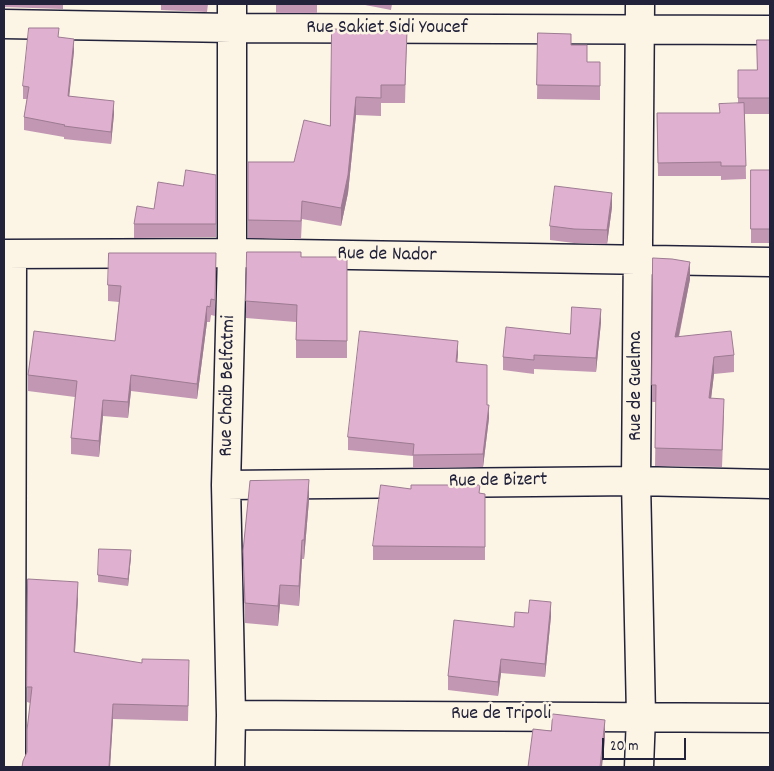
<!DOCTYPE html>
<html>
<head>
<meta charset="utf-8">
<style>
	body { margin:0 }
	#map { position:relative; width:774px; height:771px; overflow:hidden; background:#fcf5e5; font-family:Dekko,sans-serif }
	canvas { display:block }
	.frame { position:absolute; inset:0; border:5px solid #22223b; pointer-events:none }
	.scale { position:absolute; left:602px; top:738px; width:84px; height:22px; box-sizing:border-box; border:2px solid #22223b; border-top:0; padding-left:6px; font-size:15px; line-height:18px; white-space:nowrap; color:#22223b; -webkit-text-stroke:4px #fcf5e5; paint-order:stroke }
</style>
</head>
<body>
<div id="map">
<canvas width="774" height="771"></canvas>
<div class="frame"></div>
<div class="scale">20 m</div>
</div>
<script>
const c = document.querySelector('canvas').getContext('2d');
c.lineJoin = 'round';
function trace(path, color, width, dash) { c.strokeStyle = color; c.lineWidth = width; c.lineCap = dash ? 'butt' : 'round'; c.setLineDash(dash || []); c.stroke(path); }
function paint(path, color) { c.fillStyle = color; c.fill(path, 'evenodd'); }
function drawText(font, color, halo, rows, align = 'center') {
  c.font = font + ' Dekko,sans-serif'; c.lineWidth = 5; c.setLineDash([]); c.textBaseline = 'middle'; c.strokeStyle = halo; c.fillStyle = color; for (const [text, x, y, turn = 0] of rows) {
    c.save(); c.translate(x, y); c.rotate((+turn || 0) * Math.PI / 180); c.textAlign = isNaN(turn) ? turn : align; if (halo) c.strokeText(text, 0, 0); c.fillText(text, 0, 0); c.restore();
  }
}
const minor = new Path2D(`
	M 4,24 L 231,28 L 770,30
	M 4,254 L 232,253 L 770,262
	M 226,485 L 636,481 L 770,484
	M 231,715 L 770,718
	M 11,767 L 12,255
	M 230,767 L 231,715 L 226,485 L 232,253 L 232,4
	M 639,767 L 641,716 L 636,481 L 640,4`);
const wall = new Path2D(`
	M 4,4 L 63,4 L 63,9 L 4,7 Z
	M 161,4 L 208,4 L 207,12 L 161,10 Z
	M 276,4 L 317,4 L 317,13 L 276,13 Z
	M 360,4 L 392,4 L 391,10 Z
	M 407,31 L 405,103 L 381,103 L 381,116 L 356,115 L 348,193 L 341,226 L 302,219 L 301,239 L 248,238 L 248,162 L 294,162 L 330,126 Z
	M 538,33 L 571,45 L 587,62 L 600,62 L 600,100 L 537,99 Z
	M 59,37 L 74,51 L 69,96 L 114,114 L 111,144 L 64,139 L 64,137 L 24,130 L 24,117 L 27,99 L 23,99 L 23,86 Z
	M 770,40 L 770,114 L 745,114 L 746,179 L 721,180 L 721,176 L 658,176 L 657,113 L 719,113 L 738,103 L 738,70 L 757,70 Z
	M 751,170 L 770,170 L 770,243 L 751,243 Z
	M 216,175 L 216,237 L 134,238 L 134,224 L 154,209 L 183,186 Z
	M 612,207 L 607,244 L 574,243 L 550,240 L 550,226 Z
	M 301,257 L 347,257 L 347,358 L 296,358 L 296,322 L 246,318 L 246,301 Z
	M 653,258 L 690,279 L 679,337 L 734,355 L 734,372 L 714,374 L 711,398 L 724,416 L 722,467 L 655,466 L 656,402 L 652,402 Z
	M 216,269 L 215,316 L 211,315 L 210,322 L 207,322 L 197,399 L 131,391 L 128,418 L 103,416 L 99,457 L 71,454 L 71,438 L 75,397 L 28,391 L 28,375 L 115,341 L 119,302 L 108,301 L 108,285 Z
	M 601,322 L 596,372 L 534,369 L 534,374 L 503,370 L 503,357 L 570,334 Z
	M 458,354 L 457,362 L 487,405 L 489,418 L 483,467 L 413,468 L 413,456 L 348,450 L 348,437 Z
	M 411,489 L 485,494 L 485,560 L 373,560 L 373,546 Z
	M 309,500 L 304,559 L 302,559 L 299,606 L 280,604 L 278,626 L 245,623 L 243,551 Z
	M 131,557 L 128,586 L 98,582 L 98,575 Z
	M 28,579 L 78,598 L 75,652 L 189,676 L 188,721 L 113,719 L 110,767 L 22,767 L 27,752 L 30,703 L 27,702 Z
	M 551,616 L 545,677 L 501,673 L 498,696 L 448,690 L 448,676 L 514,627 Z`);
const shadedWall = new Path2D(`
	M 74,39 L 74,51 L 68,108 L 68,96 Z
	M 356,97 L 356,115 L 348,193 L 341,226 L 341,208 Z
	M 114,101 L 114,114 L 111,144 L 111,132 Z
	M 612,193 L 612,207 L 607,244 L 607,230 Z
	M 690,262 L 690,279 L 675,354 L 675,337 Z
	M 207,306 L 207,322 L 197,399 L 197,384 Z
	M 601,309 L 601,322 L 596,372 L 596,358 Z
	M 458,341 L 458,354 L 456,375 L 456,362 Z
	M 714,357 L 714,374 L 709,416 L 709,398 Z
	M 131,375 L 131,391 L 128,418 L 128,402 Z
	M 103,400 L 103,416 L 99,457 L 99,441 Z
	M 489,405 L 489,418 L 483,467 L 483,454 Z
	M 309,480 L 309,500 L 304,559 L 304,540 Z
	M 302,540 L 302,559 L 299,606 L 299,586 Z
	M 131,550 L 131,557 L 128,586 L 128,579 Z
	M 78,582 L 78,598 L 74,668 L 74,652 Z
	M 280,585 L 280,604 L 278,626 L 278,606 Z
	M 551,602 L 551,616 L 545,677 L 545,664 Z
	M 501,659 L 501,673 L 498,696 L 498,682 Z
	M 113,704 L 113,719 L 110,767 L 109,767 Z
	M 605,720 L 605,740 L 602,767 L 600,767 Z`);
const building = new Path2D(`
	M 29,28 L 59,28 L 58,37 L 74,39 L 68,96 L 114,101 L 111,132 L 64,126 L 65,125 L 24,117 L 29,87 L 23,86 Z
	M 332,29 L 407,31 L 405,85 L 381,85 L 381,98 L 356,97 L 348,175 L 341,208 L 302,201 L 301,221 L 248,220 L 248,162 L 294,162 L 304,120 L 330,126 Z
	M 538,33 L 571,34 L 571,45 L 587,45 L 587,62 L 600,62 L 600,86 L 537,85 Z
	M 757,40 L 770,40 L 770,98 L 738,98 L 738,70 L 757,70 Z
	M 744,103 L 746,166 L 721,166 L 721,162 L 658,163 L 657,113 L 720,113 L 719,104 Z
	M 186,170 L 216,175 L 216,224 L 134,224 L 137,206 L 154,209 L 158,182 L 183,186 Z
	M 751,170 L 770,170 L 770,229 L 751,229 Z
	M 555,186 L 612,193 L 607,230 L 574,229 L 550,226 Z
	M 247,252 L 301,252 L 301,257 L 347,257 L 347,341 L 296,340 L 297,305 L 246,301 Z
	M 109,253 L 216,253 L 215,300 L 211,299 L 210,307 L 207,306 L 197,384 L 131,375 L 128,402 L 103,400 L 99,441 L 71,438 L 77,381 L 28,375 L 34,331 L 115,341 L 121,286 L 108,285 Z
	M 653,258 L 672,259 L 690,262 L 675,337 L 731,331 L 734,355 L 714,357 L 709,398 L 724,399 L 722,450 L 655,448 L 656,385 L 652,385 Z
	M 572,307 L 601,309 L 596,358 L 534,355 L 534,360 L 503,357 L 506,327 L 570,334 Z
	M 360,331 L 458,341 L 456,362 L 487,365 L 487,405 L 489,405 L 483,454 L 413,455 L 414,444 L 348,437 Z
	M 309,480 L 304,540 L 302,540 L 299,586 L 280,585 L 278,606 L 245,603 L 243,551 L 250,481 Z
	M 381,485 L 411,489 L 411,485 L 480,485 L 479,493 L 485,494 L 485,547 L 373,546 Z
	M 99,549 L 131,550 L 128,579 L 98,575 Z
	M 28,579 L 78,582 L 74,652 L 142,663 L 142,659 L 189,660 L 188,706 L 113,704 L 109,767 L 22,767 L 23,761 L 27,752 L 27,730 L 32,687 L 27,687 Z
	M 530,600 L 551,602 L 545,664 L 501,659 L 498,682 L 448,676 L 454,620 L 514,627 L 515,612 L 528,613 Z
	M 553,714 L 605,720 L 600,767 L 528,767 L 533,729 L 551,731 Z`);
const streetNames = [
	["Rue Sakiet Sidi Youcef",387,29],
	["Rue de Nador",387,256,1],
	["Rue Chaib Belfatmi",229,386,-89],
	["Rue de Guelma",637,386,-90],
	["Rue de Bizert",498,482,-1],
	["Rue de Tripoli",501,715]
];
trace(minor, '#22223b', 31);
trace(minor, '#fcf5e5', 28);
paint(wall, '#c197b3');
paint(shadedWall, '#9d7b92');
paint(building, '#e0b0d0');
trace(building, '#9d7b92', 1);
drawText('20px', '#22223b', '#fcf5e5', streetNames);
</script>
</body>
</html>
